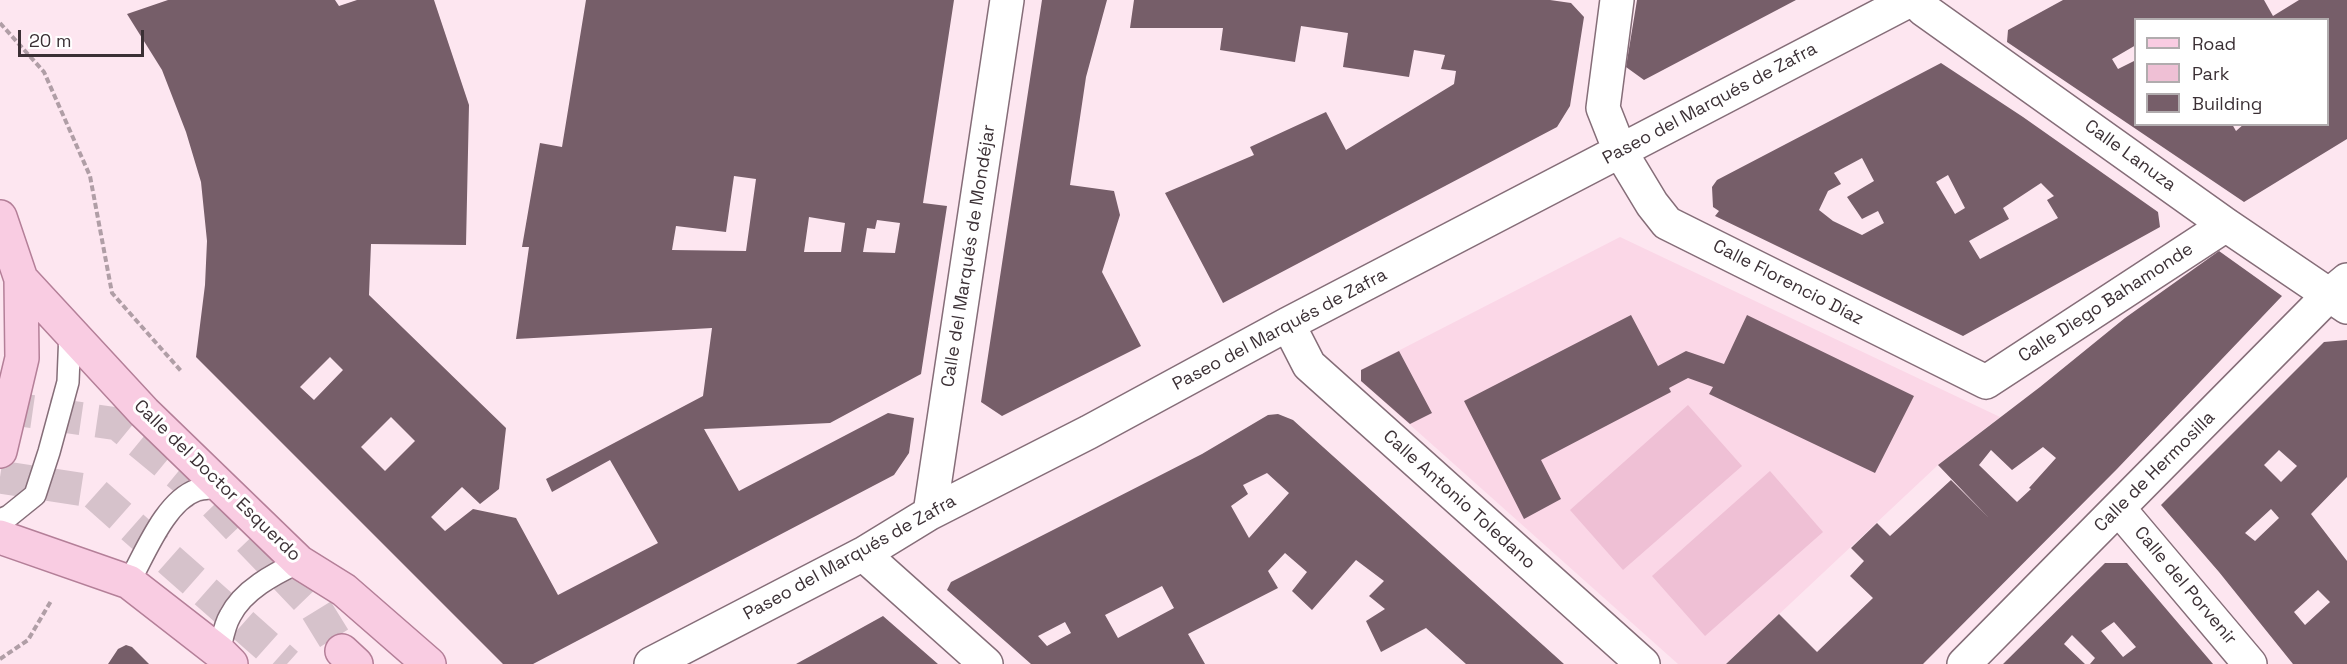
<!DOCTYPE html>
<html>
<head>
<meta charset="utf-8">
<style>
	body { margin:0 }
	#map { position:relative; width:2347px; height:664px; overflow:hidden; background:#fde6f0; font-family:"Space Grotesk",sans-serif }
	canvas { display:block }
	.legend { position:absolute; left:2134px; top:18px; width:195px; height:108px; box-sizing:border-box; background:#fff; border:2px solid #b1acae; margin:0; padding:8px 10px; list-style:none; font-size:18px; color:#3b3035 }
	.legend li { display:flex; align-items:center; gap:12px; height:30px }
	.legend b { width:30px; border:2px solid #b1acae }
	.scale { position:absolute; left:18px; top:30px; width:126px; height:27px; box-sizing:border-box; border:3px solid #3b3035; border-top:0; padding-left:8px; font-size:18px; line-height:21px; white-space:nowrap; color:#3b3035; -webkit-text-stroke:4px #fff; paint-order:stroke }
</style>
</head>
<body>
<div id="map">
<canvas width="2347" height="664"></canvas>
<ul class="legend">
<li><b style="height:8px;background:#f9cce2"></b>Road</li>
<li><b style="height:16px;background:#efc0d5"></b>Park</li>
<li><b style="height:16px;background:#765e69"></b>Building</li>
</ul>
<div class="scale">20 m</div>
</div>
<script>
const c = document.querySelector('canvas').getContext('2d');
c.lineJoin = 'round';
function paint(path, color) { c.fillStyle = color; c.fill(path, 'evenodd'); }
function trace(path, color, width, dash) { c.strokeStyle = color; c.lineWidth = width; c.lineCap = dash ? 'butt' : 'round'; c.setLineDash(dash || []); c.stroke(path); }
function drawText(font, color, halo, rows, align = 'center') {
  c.font = font + ' "Space Grotesk",sans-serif'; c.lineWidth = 6; c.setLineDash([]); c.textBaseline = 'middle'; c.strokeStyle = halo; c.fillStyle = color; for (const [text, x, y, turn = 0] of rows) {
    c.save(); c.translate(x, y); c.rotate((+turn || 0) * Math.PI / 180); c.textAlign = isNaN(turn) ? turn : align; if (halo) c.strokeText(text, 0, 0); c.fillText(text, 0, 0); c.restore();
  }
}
const built = new Path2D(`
	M 1620,237 L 2000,417 L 1938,465 L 1726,664 L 1678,664 L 1361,381 L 1361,370 Z`);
const green = new Path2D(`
	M 1688,405 L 1742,466 L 1623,570 L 1570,510 Z
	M 1770,471 L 1823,532 L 1705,636 L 1652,576 Z`);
const building = new Path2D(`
	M 168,0 L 335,0 L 339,6 L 357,0 L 434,0 L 469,105 L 466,245 L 371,244 L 369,295 L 506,428 L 499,489 L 480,504 L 462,487 L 431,517 L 445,531 L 473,509 L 516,518 L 558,595 L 658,543 L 610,460 L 552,492 L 546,479 L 703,396 L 712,328 L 516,339 L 529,247 L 522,247 L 540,143 L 562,147 L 586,0 L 954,0 L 923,203 L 947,206 L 921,374 L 830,423 L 704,429 L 739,491 L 888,413 L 914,418 L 909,453 L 894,475 L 533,664 L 503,664 L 196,357 L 205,285 L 207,241 L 201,182 L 186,132 L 162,70 L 127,14 ZM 734,176 L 756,179 L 746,251 L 672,250 L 676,226 L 726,232 ZM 809,217 L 845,223 L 841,252 L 804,252 ZM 877,220 L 900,223 L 895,253 L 863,252 L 867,228 L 875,229 ZM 330,357 L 343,370 L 314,400 L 300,387 ZM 391,417 L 415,441 L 385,471 L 361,447 Z
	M 1042,0 L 1107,0 L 1086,77 L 1070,185 L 1114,191 L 1120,215 L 1102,272 L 1141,346 L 1002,416 L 981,402 Z
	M 1134,0 L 1550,0 L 1571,3 L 1584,17 L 1570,106 L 1557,127 L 1223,303 L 1165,193 L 1254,155 L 1250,147 L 1326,112 L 1346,150 L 1454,84 L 1456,71 L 1441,69 L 1445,55 L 1414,50 L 1409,77 L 1343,67 L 1348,33 L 1301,26 L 1295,62 L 1220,50 L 1223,28 L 1130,28 Z
	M 1637,0 L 1796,0 L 1644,80 L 1626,67 Z
	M 2063,0 L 2264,0 L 2273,16 L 2299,0 L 2347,0 L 2347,139 L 2244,202 L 2007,42 L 2008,30 ZM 2136,20 L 2328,20 L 2328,124 L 2244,124 L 2236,131 L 2232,124 L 2136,124 L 2136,60 L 2118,69 L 2112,59 L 2136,45 Z
	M 1941,63 L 2023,117 L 2158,212 L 2160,227 L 1963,336 L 1715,216 L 1719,211 L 1713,207 L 1712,187 L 1717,180 ZM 1862,158 L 1874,181 L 1847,197 L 1862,219 L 1878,211 L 1884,223 L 1862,235 L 1833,221 L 1819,210 L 1828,191 L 1841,184 L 1834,173 ZM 1948,175 L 1965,208 L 1955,214 L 1936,182 ZM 2041,183 L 2054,196 L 2047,200 L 2058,218 L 1980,259 L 1969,241 L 2009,219 L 2003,208 Z
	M 2219,251 L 2282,296 L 2117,469 L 1923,664 L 1726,664 L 1779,614 L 1817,652 L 1873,598 L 1850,576 L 1864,561 L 1851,548 L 1877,523 L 1890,536 L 1951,480 L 1989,518 L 1938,465 L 2040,387 L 2125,318 ZM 2043,447 L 2056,458 L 2029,488 L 2031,489 L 2017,502 L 1979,465 L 1991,450 L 2012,470 Z
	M 1631,315 L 1658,366 L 1686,351 L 1724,364 L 1747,315 L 1914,396 L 1875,473 L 1709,394 L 1713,387 L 1688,378 L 1669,388 L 1671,392 L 1541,460 L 1561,499 L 1524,519 L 1464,401 Z
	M 2347,340 L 2347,477 L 2311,514 L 2347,561 L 2347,664 L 2293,664 L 2219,572 L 2161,505 L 2324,342 ZM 2279,450 L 2297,466 L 2281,482 L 2264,465 ZM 2271,509 L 2279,518 L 2255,541 L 2245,533 ZM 2318,590 L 2330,602 L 2305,625 L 2294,612 Z
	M 1399,351 L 1432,413 L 1410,424 L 1361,381 L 1361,370 Z
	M 1278,414 L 1293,420 L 1564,664 L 1466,664 L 1426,628 L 1381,652 L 1366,621 L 1385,609 L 1369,596 L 1384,581 L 1356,560 L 1312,610 L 1292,591 L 1307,572 L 1285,553 L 1268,571 L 1278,588 L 1188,634 L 1205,664 L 1031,664 L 947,590 L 951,582 L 1202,454 L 1268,415 ZM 1267,473 L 1289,493 L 1249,538 L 1231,506 L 1248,494 L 1243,485 ZM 1162,586 L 1174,608 L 1118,638 L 1105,615 ZM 1065,622 L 1071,633 L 1047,646 L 1038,636 Z
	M 2105,563 L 2127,563 L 2213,664 L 2090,664 L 2095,658 L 2072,635 L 2064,644 L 2085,664 L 2003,664 ZM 2114,622 L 2136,647 L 2123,657 L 2101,631 Z
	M 883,616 L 938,664 L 796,664 L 827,647 Z
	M 126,645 L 132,647 L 149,664 L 108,664 L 118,649 Z`);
const primaryTunnel = new Path2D(`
	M 0,407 L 118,424 L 215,504 L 316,609 L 342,651
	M 0,477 L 92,491 L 287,664`);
const path = new Path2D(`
	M 0,23 L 44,72 L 90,176 L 112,293 L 181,371
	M 0,659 L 28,640 L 51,601`);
const service = new Path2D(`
	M 0,520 L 9,516 L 35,495 L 49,452 L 68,382 L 70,331
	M 129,582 C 145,554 165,501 197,490 C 204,488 213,488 220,486
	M 219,652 C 222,641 224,626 230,616 C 243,590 274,574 299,562`);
const minor = new Path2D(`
	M 1617,0 L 1603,108 L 1620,151 L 1652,204 L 1667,223 L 1986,382 L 2226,225
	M 1918,0 L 1923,9 L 2226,225 L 2347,307
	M 1288,324 L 1309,365 L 1643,664
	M 2119,509 L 2250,664
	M 930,513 L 1007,0
	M 863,554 L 986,664
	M 651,664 L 863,554 L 930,513 L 1089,432 L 1288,324 L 1910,0
	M 1964,664 L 2329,295 L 2347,280`);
const primary = new Path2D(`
	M 0,217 L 21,279 L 22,358 L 0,451
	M 21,279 L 144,412 L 299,562 L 344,590 L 429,664
	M 0,537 L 129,582 L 219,652 L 231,664
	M 342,651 L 356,664`);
const streetNames = [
	["Paseo del Marqués de Zafra",1710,104,-28],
	["Calle Lanuza",2130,156,36],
	["Calle del Marqués de Mondéjar",969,256,-81],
	["Calle Florencio Díaz",1788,283,27],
	["Calle Diego Bahamonde",2106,303,-33],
	["Paseo del Marqués de Zafra",1280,330,-28],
	["Calle de Hermosilla",2155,472,-45],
	["Calle del Doctor Esquerdo",217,481,44],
	["Calle Antonio Toledano",1459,500,42],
	["Paseo del Marqués de Zafra",850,558,-29],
	["Calle del Porvenir",2185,586,50]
];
paint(built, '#fbd7e7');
paint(green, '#efc0d5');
paint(building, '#765e69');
trace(primaryTunnel, '#d6c2cb', 33, [33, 16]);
trace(service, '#856d78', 24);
trace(minor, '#856d78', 36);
trace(primary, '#b47f98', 36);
trace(path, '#b09ea6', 4, [6, 3]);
trace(service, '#fff', 21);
trace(minor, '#fff', 33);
trace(primary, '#f9cce2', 33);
drawText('18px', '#3b3035', '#fff', streetNames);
</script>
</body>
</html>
